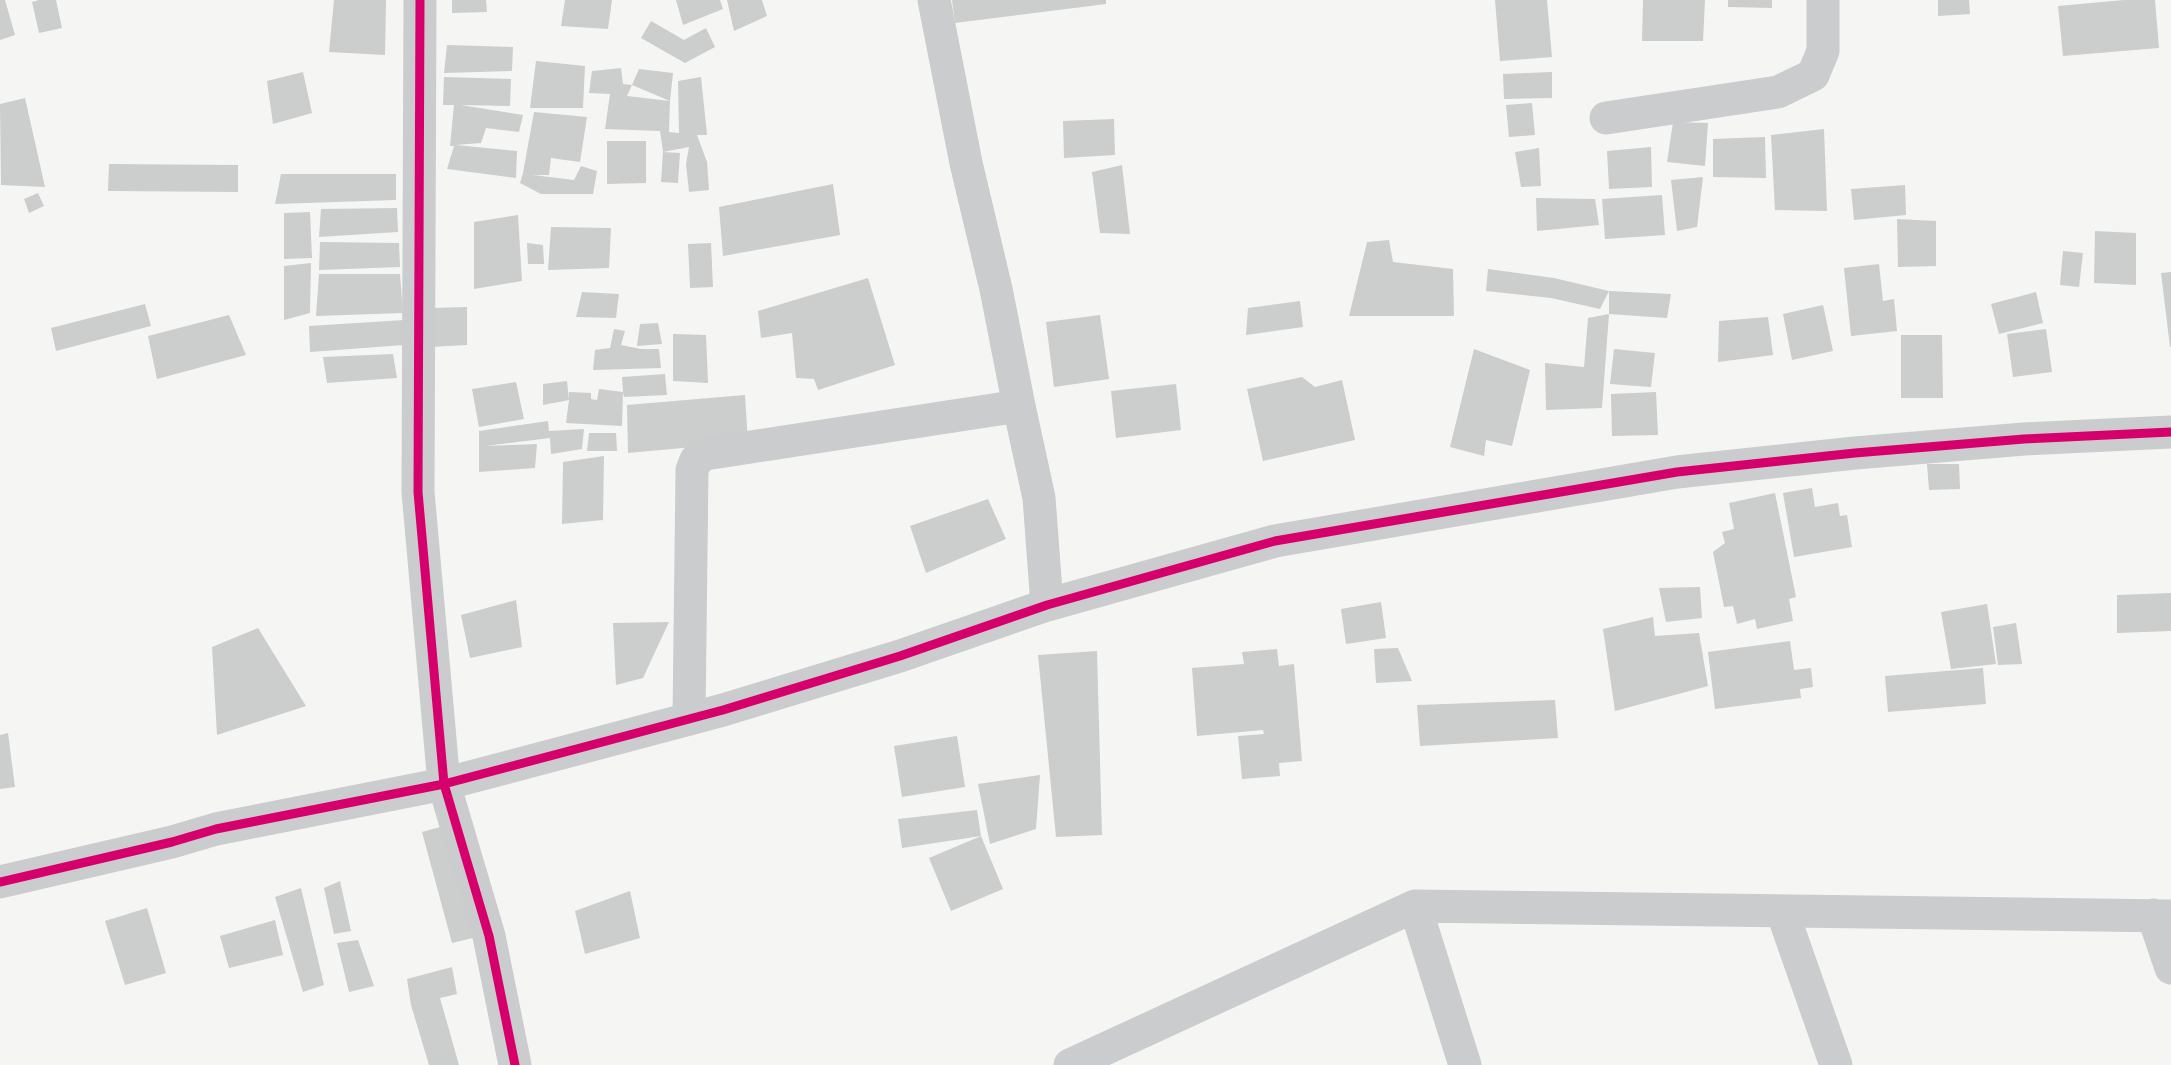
<!DOCTYPE html>
<html>
<head>
<meta charset="utf-8">
<style>
	body { margin:0 }
	canvas { display:block; background:#f5f5f3 }
</style>
</head>
<body>
<canvas width="2171" height="1065"></canvas>
<script>
const c = document.querySelector('canvas').getContext('2d');
c.lineJoin = 'round';
function paint(path, color) { c.fillStyle = color; c.fill(path, 'evenodd'); }
function trace(path, color, width, dash) { c.strokeStyle = color; c.lineWidth = width; c.lineCap = dash ? 'butt' : 'round'; c.setLineDash(dash || []); c.stroke(path); }
const building = new Path2D(`
	M 0,0 L 5,0 L 15,35 L 0,40 Z
	M 39,0 L 56,0 L 62,28 L 39,33 L 32,2 Z
	M 334,0 L 386,0 L 385,55 L 329,52 Z
	M 452,0 L 486,0 L 487,12 L 452,13 Z
	M 565,0 L 612,0 L 608,29 L 561,26 Z
	M 676,0 L 720,0 L 723,9 L 683,25 Z
	M 727,0 L 762,0 L 767,16 L 734,31 Z
	M 952,0 L 1106,0 L 1106,4 L 955,23 Z
	M 1495,0 L 1547,0 L 1552,57 L 1500,61 Z
	M 1643,0 L 1705,0 L 1703,41 L 1642,41 Z
	M 1728,0 L 1772,0 L 1772,8 L 1728,7 Z
	M 1938,0 L 1969,0 L 1970,14 L 1938,16 Z
	M 2124,0 L 2155,0 L 2159,48 L 2063,56 L 2058,6 Z
	M 651,21 L 684,40 L 706,28 L 715,47 L 685,63 L 641,38 Z
	M 447,45 L 513,47 L 512,71 L 444,73 Z
	M 536,61 L 585,66 L 583,108 L 530,108 Z
	M 621,68 L 623,84 L 632,85 L 627,96 L 670,101 L 669,132 L 679,133 L 678,81 L 701,77 L 707,135 L 697,135 L 707,162 L 709,190 L 689,192 L 686,164 L 689,147 L 663,152 L 660,131 L 605,129 L 610,94 L 589,93 L 592,71 Z
	M 639,69 L 673,73 L 670,101 L 632,85 Z
	M 303,72 L 312,113 L 273,124 L 267,81 Z
	M 1552,72 L 1552,98 L 1504,99 L 1503,74 Z
	M 444,77 L 511,79 L 510,106 L 461,105 L 523,115 L 519,132 L 486,128 L 481,143 L 456,145 L 517,151 L 516,178 L 447,169 L 454,146 L 450,146 L 454,105 L 443,105 Z
	M 25,98 L 45,187 L 1,185 L 0,104 Z
	M 1532,103 L 1535,135 L 1509,137 L 1506,105 Z
	M 534,112 L 587,117 L 580,162 L 551,158 L 549,175 L 533,175 L 574,180 L 581,166 L 597,171 L 593,194 L 541,194 L 520,183 L 523,173 Z
	M 1114,119 L 1115,155 L 1064,158 L 1063,121 Z
	M 1673,122 L 1708,123 L 1705,166 L 1667,162 Z
	M 1824,129 L 1827,211 L 1775,210 L 1771,135 Z
	M 1765,137 L 1766,178 L 1713,177 L 1713,139 Z
	M 607,141 L 646,141 L 646,183 L 607,184 Z
	M 1651,147 L 1652,187 L 1609,189 L 1607,151 Z
	M 1539,148 L 1541,186 L 1521,187 L 1515,152 Z
	M 663,152 L 680,153 L 678,183 L 661,182 Z
	M 109,164 L 238,165 L 238,192 L 108,191 Z
	M 1122,165 L 1130,234 L 1100,233 L 1092,172 Z
	M 281,174 L 396,174 L 396,200 L 275,204 Z
	M 1703,177 L 1697,227 L 1677,231 L 1671,180 Z
	M 833,184 L 840,235 L 723,256 L 719,207 Z
	M 1905,185 L 1906,215 L 1854,220 L 1851,189 Z
	M 38,193 L 44,206 L 29,213 L 24,199 Z
	M 1662,195 L 1665,235 L 1605,239 L 1602,199 Z
	M 1536,198 L 1595,199 L 1599,225 L 1537,231 Z
	M 397,208 L 398,232 L 319,237 L 321,209 Z
	M 310,212 L 312,258 L 284,259 L 284,213 Z
	M 518,215 L 522,281 L 474,289 L 474,222 Z
	M 1897,219 L 1936,221 L 1936,266 L 1898,267 Z
	M 551,227 L 611,228 L 609,268 L 548,270 Z
	M 2095,231 L 2136,233 L 2136,285 L 2094,283 Z
	M 1389,240 L 1393,262 L 1453,269 L 1454,316 L 1349,316 L 1367,242 Z
	M 320,242 L 399,243 L 400,267 L 319,270 Z
	M 527,243 L 543,245 L 544,264 L 528,264 Z
	M 711,243 L 713,287 L 690,288 L 688,244 Z
	M 2063,251 L 2083,253 L 2079,287 L 2060,285 Z
	M 311,263 L 310,313 L 284,320 L 284,266 Z
	M 1879,264 L 1883,301 L 1894,299 L 1897,331 L 1851,336 L 1844,268 Z
	M 1488,269 L 1554,278 L 1609,291 L 1600,309 L 1551,298 L 1486,291 Z
	M 2171,272 L 2171,347 L 2170,347 L 2161,273 Z
	M 319,274 L 400,274 L 403,313 L 316,316 Z
	M 868,278 L 895,365 L 818,390 L 814,379 L 796,378 L 792,333 L 761,338 L 758,311 Z
	M 1609,291 L 1671,294 L 1667,318 L 1609,314 Z
	M 582,292 L 619,294 L 616,318 L 576,317 Z
	M 2036,292 L 2043,323 L 1999,334 L 1991,304 Z
	M 1300,301 L 1303,327 L 1246,335 L 1248,308 Z
	M 145,304 L 151,326 L 56,351 L 51,328 Z
	M 1823,305 L 1833,351 L 1792,360 L 1783,314 Z
	M 467,307 L 467,345 L 430,347 L 431,308 Z
	M 1609,314 L 1602,408 L 1546,410 L 1545,363 L 1584,367 L 1588,318 Z
	M 229,315 L 246,355 L 157,379 L 148,336 Z
	M 1100,315 L 1109,379 L 1054,387 L 1046,322 Z
	M 1768,317 L 1773,355 L 1718,362 L 1719,321 Z
	M 404,320 L 404,345 L 310,352 L 309,326 Z
	M 658,323 L 662,344 L 637,346 L 640,324 Z
	M 614,329 L 625,331 L 621,345 L 641,349 L 659,349 L 661,368 L 593,370 L 595,350 L 610,348 Z
	M 2046,329 L 2052,372 L 2013,377 L 2007,334 Z
	M 673,334 L 706,335 L 708,383 L 673,381 Z
	M 1901,335 L 1942,335 L 1943,398 L 1901,398 Z
	M 1474,349 L 1530,370 L 1512,446 L 1486,440 L 1484,456 L 1450,447 Z
	M 1614,349 L 1655,353 L 1651,387 L 1610,384 Z
	M 393,354 L 397,378 L 327,383 L 323,357 Z
	M 665,374 L 667,395 L 624,397 L 623,392 L 622,426 L 566,423 L 569,400 L 543,405 L 543,384 L 567,381 L 569,400 L 569,392 L 591,393 L 591,399 L 597,400 L 599,389 L 623,392 L 622,377 Z
	M 1302,377 L 1315,387 L 1342,380 L 1355,440 L 1263,461 L 1247,389 Z
	M 516,382 L 524,419 L 479,427 L 472,389 Z
	M 1176,384 L 1181,430 L 1116,438 L 1111,391 Z
	M 1656,392 L 1658,435 L 1612,436 L 1611,394 Z
	M 745,395 L 748,442 L 628,453 L 627,405 Z
	M 548,421 L 549,431 L 584,429 L 582,449 L 551,454 L 550,438 L 485,446 L 537,444 L 535,468 L 479,472 L 479,431 Z
	M 589,433 L 616,433 L 617,451 L 587,451 Z
	M 604,456 L 603,520 L 562,524 L 563,462 Z
	M 1927,464 L 1959,464 L 1960,489 L 1929,490 Z
	M 1812,488 L 1815,507 L 1838,503 L 1840,516 L 1847,515 L 1852,547 L 1794,557 L 1783,493 Z
	M 1775,493 L 1796,597 L 1789,599 L 1793,621 L 1757,629 L 1755,619 L 1737,624 L 1733,606 L 1724,607 L 1713,552 L 1725,543 L 1722,532 L 1734,529 L 1729,503 Z
	M 988,499 L 1006,539 L 926,573 L 910,526 Z
	M 1700,587 L 1702,618 L 1666,622 L 1659,588 Z
	M 2171,593 L 2171,631 L 2117,633 L 2117,595 Z
	M 516,600 L 522,647 L 470,658 L 461,615 Z
	M 1381,602 L 1386,638 L 1346,644 L 1341,609 Z
	M 1987,604 L 1996,664 L 1951,669 L 1941,612 Z
	M 1653,617 L 1655,636 L 1699,633 L 1708,686 L 1615,711 L 1603,629 Z
	M 669,622 L 643,678 L 616,685 L 613,623 Z
	M 2016,623 L 2022,664 L 1998,665 L 1993,627 Z
	M 258,628 L 306,706 L 217,735 L 212,647 Z
	M 1790,641 L 1794,670 L 1811,668 L 1813,687 L 1800,689 L 1801,698 L 1715,709 L 1708,652 Z
	M 1398,648 L 1412,681 L 1376,683 L 1374,649 Z
	M 1277,649 L 1279,666 L 1294,664 L 1302,761 L 1279,763 L 1280,776 L 1242,779 L 1238,736 L 1264,734 L 1263,730 L 1197,736 L 1192,668 L 1244,664 L 1242,652 Z
	M 1097,651 L 1102,835 L 1056,837 L 1038,655 Z
	M 1983,668 L 1986,704 L 1888,712 L 1885,676 Z
	M 1555,700 L 1558,738 L 1420,746 L 1417,705 Z
	M 8,733 L 15,787 L 0,789 L 0,735 Z
	M 957,736 L 965,787 L 902,797 L 894,746 Z
	M 1040,775 L 1036,829 L 990,844 L 978,784 Z
	M 977,810 L 981,836 L 902,848 L 898,819 Z
	M 451,824 L 481,936 L 452,943 L 422,832 Z
	M 981,836 L 1003,889 L 951,911 L 929,858 Z
	M 340,881 L 351,931 L 334,934 L 324,888 Z
	M 301,888 L 324,985 L 303,992 L 275,897 Z
	M 630,891 L 640,938 L 585,954 L 575,911 Z
	M 147,908 L 166,973 L 125,985 L 105,921 Z
	M 275,920 L 283,955 L 229,968 L 220,936 Z
	M 358,940 L 374,986 L 349,992 L 337,943 Z
	M 452,967 L 457,994 L 440,998 L 459,1065 L 429,1065 L 411,1005 L 407,979 Z`);
const minor = new Path2D(`
	M 420,0 L 418,492 L 444,784 L 489,936 L 515,1065
	M 934,0 L 966,163 L 996,289 L 1019,406
	M 1606,118 L 1778,92 L 1813,75 L 1823,51 L 1823,0
	M 689,719 L 692,470 L 696,460 L 705,454 L 1019,406 L 1039,498 L 1047,605
	M 1415,906 L 2171,916
	M 1782,911 L 1836,1065
	M 2153,915 L 2171,968
	M 1070,1065 L 1415,906 L 1465,1065`);
const tertiary = new Path2D(`
	M 0,882 L 172,842 L 216,829 L 444,784 L 550,756 L 723,710 L 900,656 L 1047,605 L 1275,541 L 1677,472 L 1855,453 L 2024,439 L 2171,432`);
const cycleway = new Path2D(`
	M 420,0 L 418,492 L 444,784 L 489,936 L 515,1065
	M 0,882 L 172,842 L 216,829 L 444,784 L 550,756 L 723,710 L 900,656 L 1047,605 L 1275,541 L 1677,472 L 1855,453 L 2024,439 L 2171,432`);
paint(building, '#cccdcd');
trace(minor, '#cacccd', 33);
trace(tertiary, '#cacccd', 33);
trace(cycleway, '#d6006c', 9);
</script>
</body>
</html>
